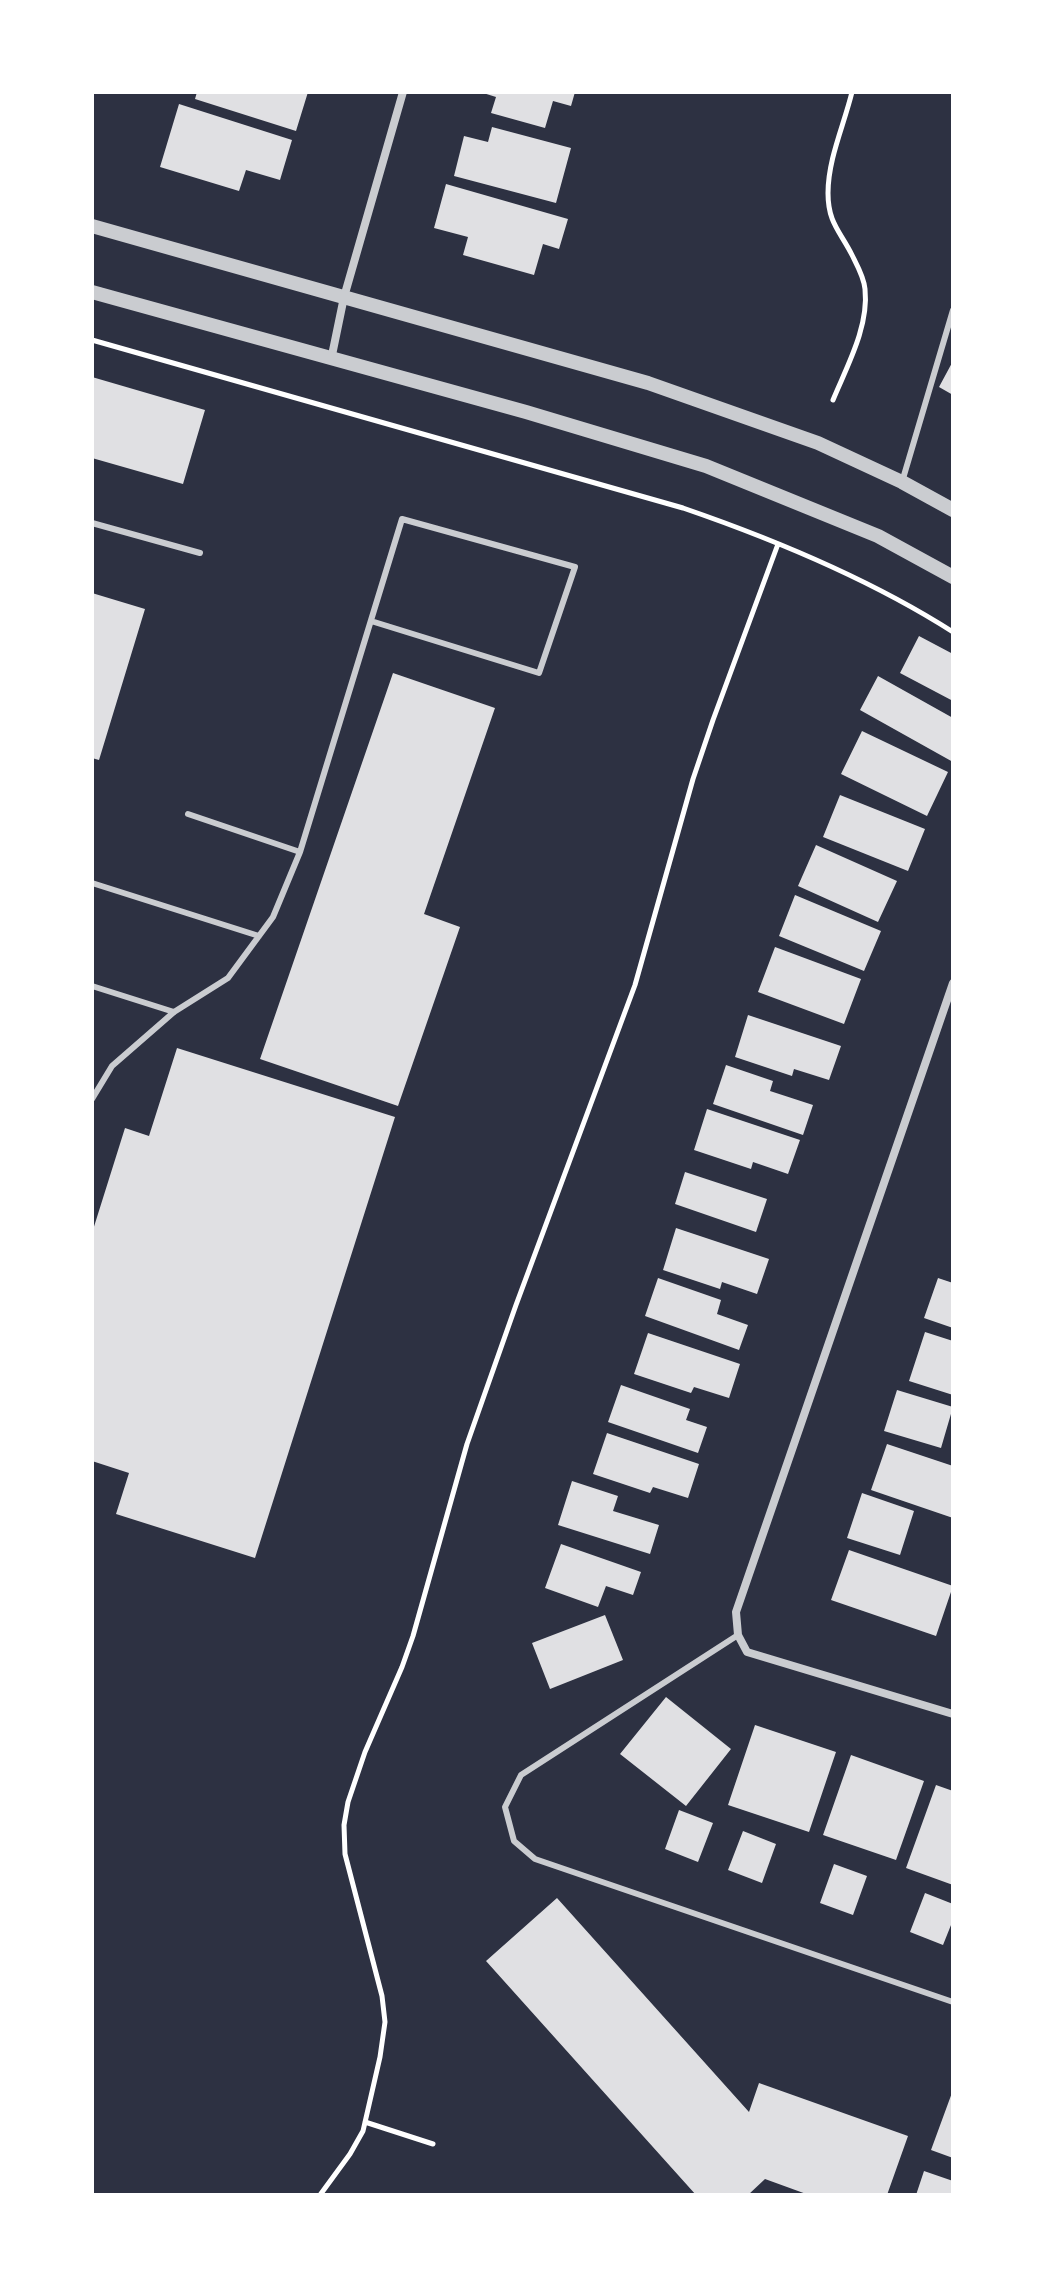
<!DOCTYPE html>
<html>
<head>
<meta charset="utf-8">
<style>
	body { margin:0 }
	#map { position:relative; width:1045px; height:2287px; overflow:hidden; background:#2d3142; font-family:Inter,sans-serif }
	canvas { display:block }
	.frame { position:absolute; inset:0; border:94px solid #fff; pointer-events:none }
</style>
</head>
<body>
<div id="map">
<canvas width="1045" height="2287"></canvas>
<div class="frame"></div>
</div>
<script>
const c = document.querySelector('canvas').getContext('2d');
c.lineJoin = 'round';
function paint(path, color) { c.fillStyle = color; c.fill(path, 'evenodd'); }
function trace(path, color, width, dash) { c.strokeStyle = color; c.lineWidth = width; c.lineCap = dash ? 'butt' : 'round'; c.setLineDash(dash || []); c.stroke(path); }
const building = new Path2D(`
	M 197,92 L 308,92 L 296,131 L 195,99 Z
	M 480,92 L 575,92 L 571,106 L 553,101 L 545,128 L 491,113 L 496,97 Z
	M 179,104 L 292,140 L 280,180 L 246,170 L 239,191 L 160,167 Z
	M 492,127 L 571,148 L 556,203 L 454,176 L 464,136 L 488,142 Z
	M 446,184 L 568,219 L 559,249 L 543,244 L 534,275 L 463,255 L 468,237 L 434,228 Z
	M 953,361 L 953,395 L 939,387 Z
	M 92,377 L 205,410 L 183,484 L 92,458 Z
	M 92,593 L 145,609 L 99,760 L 92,758 Z
	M 919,636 L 953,654 L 953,701 L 900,673 Z
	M 393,673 L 495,708 L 424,914 L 460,927 L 398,1106 L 260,1059 Z
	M 878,676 L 953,718 L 953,762 L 860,710 Z
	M 862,731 L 948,772 L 927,816 L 841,774 Z
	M 840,795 L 925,829 L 908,871 L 823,837 Z
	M 816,845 L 897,881 L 878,922 L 798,886 Z
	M 795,895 L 881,931 L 864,971 L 779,936 Z
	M 775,947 L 861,979 L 844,1024 L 758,992 Z
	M 748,1015 L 841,1046 L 829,1080 L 794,1069 L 792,1076 L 735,1057 Z
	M 177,1048 L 395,1117 L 255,1558 L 116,1514 L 129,1473 L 92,1461 L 92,1233 L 125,1128 L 149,1136 Z
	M 726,1065 L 773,1081 L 770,1091 L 813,1105 L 803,1135 L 713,1104 Z
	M 707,1109 L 800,1140 L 788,1174 L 753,1162 L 751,1169 L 694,1150 Z
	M 685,1172 L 767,1199 L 756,1232 L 675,1204 Z
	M 676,1228 L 769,1259 L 757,1294 L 722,1282 L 720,1289 L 663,1270 Z
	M 658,1278 L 721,1300 L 717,1314 L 748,1325 L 739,1350 L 645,1316 Z
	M 938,1278 L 953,1283 L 953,1328 L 924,1318 Z
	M 925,1332 L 953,1341 L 953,1395 L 909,1381 Z
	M 648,1333 L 740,1364 L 729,1398 L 694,1387 L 691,1393 L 634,1374 Z
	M 621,1385 L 690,1409 L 686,1420 L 707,1427 L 698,1453 L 608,1422 Z
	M 897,1390 L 953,1407 L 941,1448 L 884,1431 Z
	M 607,1433 L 699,1464 L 688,1498 L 653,1487 L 650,1493 L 593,1474 Z
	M 887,1444 L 953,1466 L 953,1518 L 871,1490 Z
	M 572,1481 L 618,1496 L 613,1511 L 659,1525 L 650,1554 L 558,1525 Z
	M 862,1493 L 914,1511 L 900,1555 L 847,1538 Z
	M 561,1544 L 641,1572 L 633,1595 L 606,1586 L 598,1607 L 545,1588 Z
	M 849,1550 L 953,1586 L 936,1636 L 831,1600 Z
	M 605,1615 L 623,1660 L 550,1689 L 532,1643 Z
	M 666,1697 L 731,1749 L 686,1806 L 620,1754 Z
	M 755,1725 L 836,1752 L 809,1832 L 728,1805 Z
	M 851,1755 L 924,1781 L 896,1860 L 823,1835 Z
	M 936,1785 L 953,1791 L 953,1885 L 906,1868 Z
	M 679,1810 L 713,1823 L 698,1862 L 665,1849 Z
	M 743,1831 L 776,1844 L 762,1883 L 728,1870 Z
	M 834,1864 L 867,1876 L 853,1915 L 820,1903 Z
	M 925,1893 L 953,1904 L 953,1920 L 943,1945 L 910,1932 Z
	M 557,1898 L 749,2112 L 759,2083 L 908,2136 L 887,2195 L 809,2195 L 765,2179 L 748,2195 L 696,2195 L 486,1961 Z
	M 953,2090 L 953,2158 L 931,2150 Z
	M 924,2171 L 953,2181 L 953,2195 L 916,2195 Z`);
const path = new Path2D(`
	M 92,340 L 683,508 C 776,540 870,579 953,632
	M 833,400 C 847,366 869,327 865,289 C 864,277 857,265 852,255 C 840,231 828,223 828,193 C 828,159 844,125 852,92
	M 365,2122 L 433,2144
	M 320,2195 L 350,2154 L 363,2131 L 380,2057 L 385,2022 L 382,1996 L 345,1854 L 344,1825 L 348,1802 L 365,1752 L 402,1667 L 413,1636 L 467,1444 L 516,1305 L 635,985 L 693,779 L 713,720 L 778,544`);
const service = new Path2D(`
	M 902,482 L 953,310
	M 92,523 L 200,553
	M 188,814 L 300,852 L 402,519 L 575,567 L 539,673 L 371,621
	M 92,883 L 259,936
	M 92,986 L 174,1012
	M 92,1099 L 112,1066 L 174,1012 L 228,978 L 273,917 L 300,852
	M 738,1635 L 521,1775 L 505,1807 L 514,1841 L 535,1859 L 953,2002`);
const minor = new Path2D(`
	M 331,360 L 344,297 L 403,92
	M 953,983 L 736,1612 L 738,1635 L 747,1652 L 953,1714`);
const tertiary = new Path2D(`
	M 92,226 L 648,383 L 818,443 L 902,482 L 953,510
	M 92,292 L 526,412 L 706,466 L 878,536 L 953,577`);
paint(building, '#e0e0e3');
trace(path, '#fff', 5);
trace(service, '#caccd0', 6);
trace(minor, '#caccd0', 8);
trace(tertiary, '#caccd0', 14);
</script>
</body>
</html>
